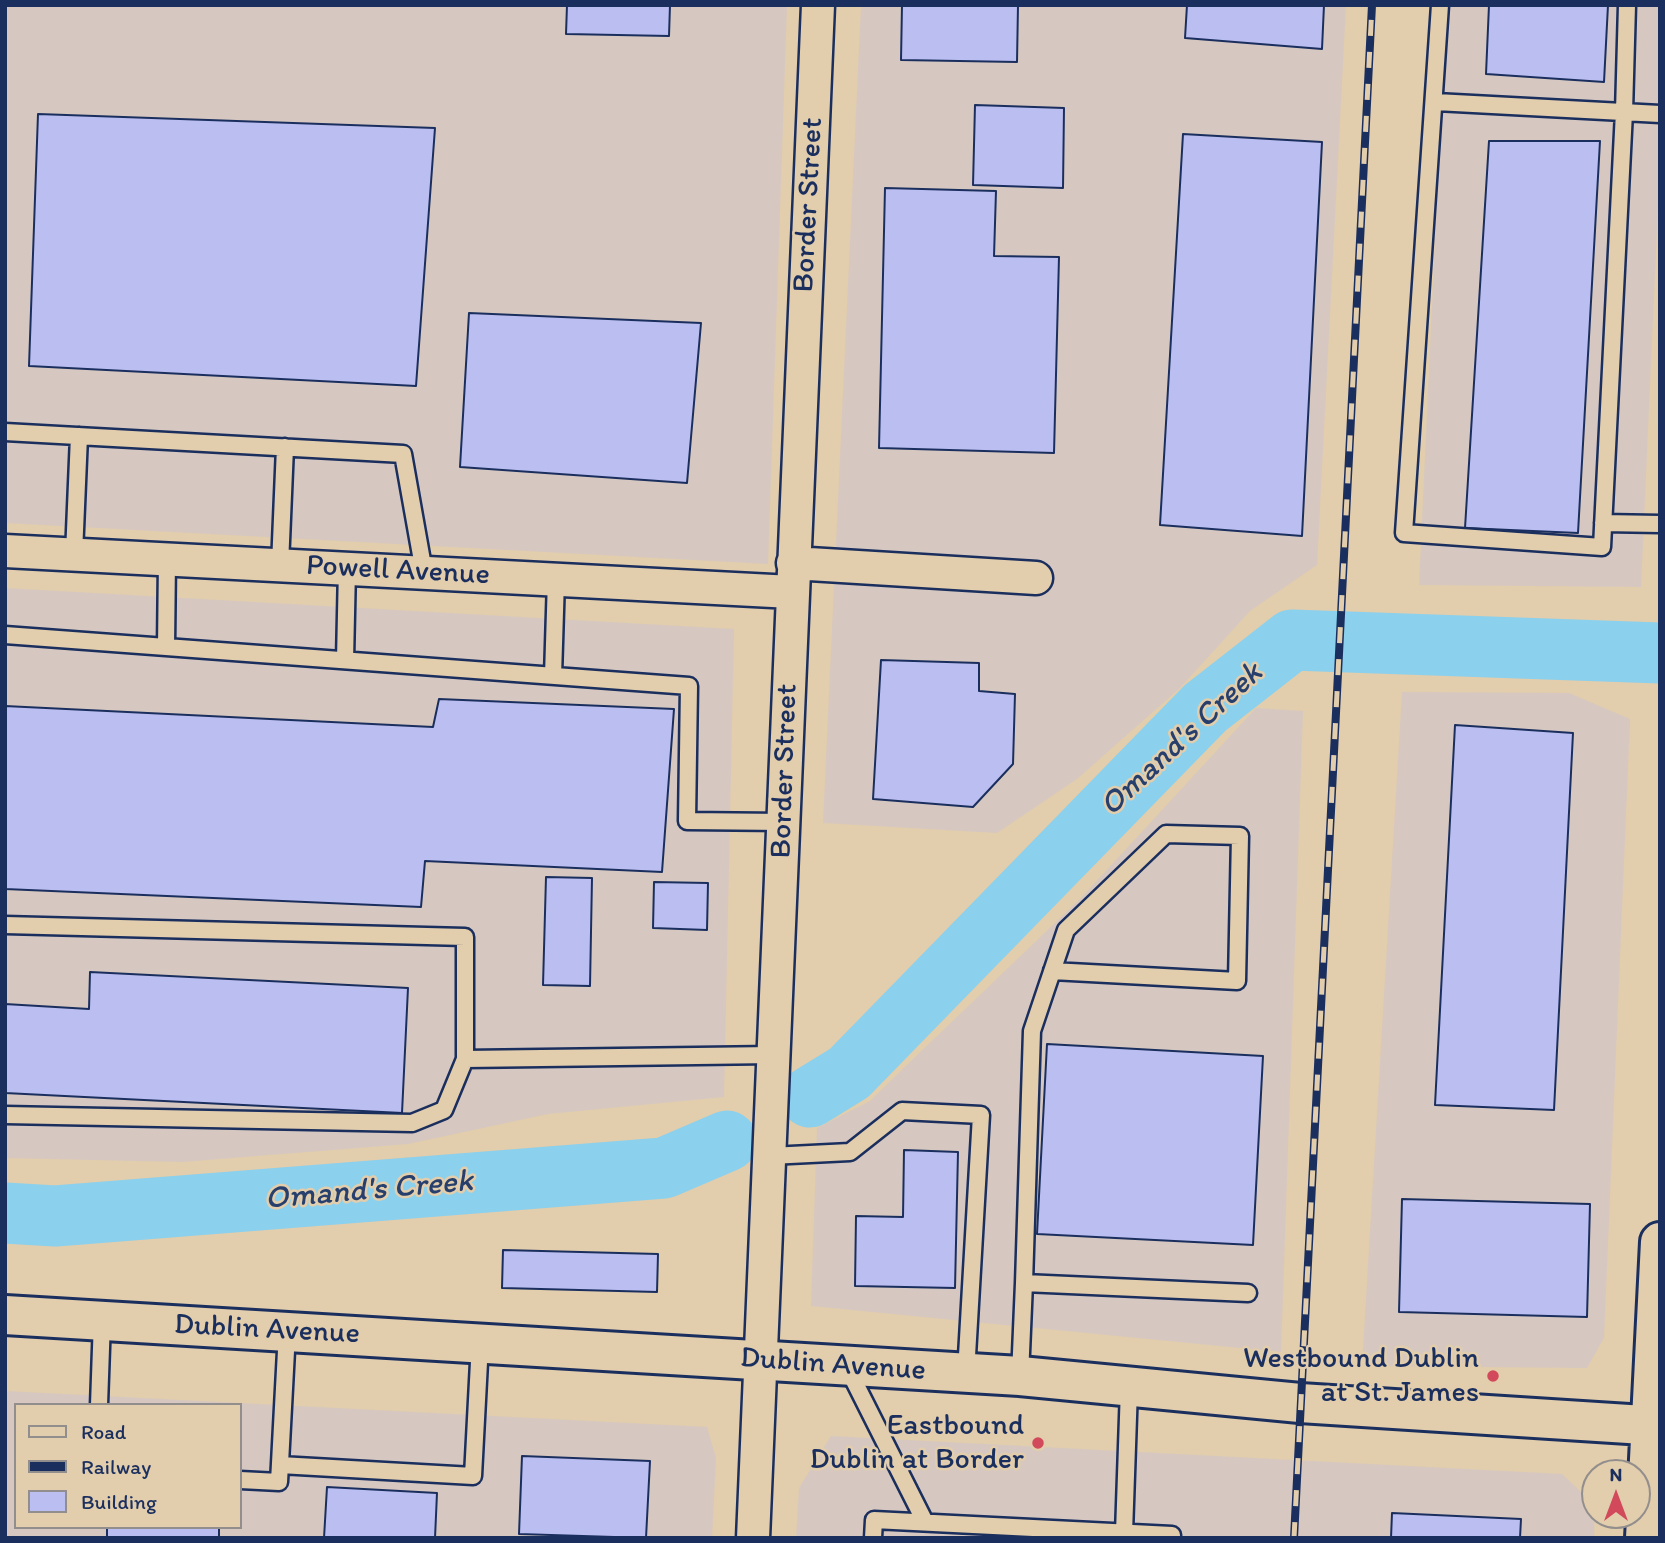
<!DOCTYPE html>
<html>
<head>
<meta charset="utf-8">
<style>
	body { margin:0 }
	#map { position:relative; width:1665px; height:1543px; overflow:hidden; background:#e2cdac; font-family:Itim,sans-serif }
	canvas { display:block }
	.frame { position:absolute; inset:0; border:7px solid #1b2f5e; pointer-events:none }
	.legend { position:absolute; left:14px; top:1403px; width:228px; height:126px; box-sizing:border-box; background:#e2cdac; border:2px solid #928e8d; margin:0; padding:9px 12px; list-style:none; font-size:21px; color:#1b2f5e }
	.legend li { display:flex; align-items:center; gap:14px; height:35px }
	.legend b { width:35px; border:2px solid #928e8d }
	.north { position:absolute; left:1581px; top:1459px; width:70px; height:70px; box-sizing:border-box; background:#e2cdac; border:2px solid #928e8d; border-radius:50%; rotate:0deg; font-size:19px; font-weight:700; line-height:28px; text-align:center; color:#1b2f5e }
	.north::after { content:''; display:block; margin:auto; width:24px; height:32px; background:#d1495b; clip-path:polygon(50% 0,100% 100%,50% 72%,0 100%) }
</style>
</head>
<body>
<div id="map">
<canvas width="1665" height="1543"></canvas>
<div class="frame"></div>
<ul class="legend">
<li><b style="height:9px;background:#e2cdac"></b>Road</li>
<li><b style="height:9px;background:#1b2f5e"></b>Railway</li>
<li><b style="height:19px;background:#bbbef0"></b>Building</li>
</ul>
<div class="north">N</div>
</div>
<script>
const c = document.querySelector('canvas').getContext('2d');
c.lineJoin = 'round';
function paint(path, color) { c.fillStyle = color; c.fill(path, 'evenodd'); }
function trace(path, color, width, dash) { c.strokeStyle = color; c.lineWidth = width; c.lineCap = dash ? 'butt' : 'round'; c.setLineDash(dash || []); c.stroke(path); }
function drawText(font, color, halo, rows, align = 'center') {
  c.font = font + ' Itim,sans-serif'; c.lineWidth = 5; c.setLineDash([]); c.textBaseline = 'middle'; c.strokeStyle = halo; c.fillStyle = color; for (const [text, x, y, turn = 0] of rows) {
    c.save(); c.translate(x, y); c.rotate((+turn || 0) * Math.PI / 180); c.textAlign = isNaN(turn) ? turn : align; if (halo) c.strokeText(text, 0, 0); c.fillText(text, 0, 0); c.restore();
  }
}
const built = new Path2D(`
	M 5,5 L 787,5 L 768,564 L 5,523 Z
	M 861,5 L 1346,5 L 1317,565 L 1250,611 L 1180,688 L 1077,779 L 997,833 L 823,823 Z
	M 1446,5 L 1660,5 L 1660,161 L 1641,587 L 1419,585 Z
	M 5,588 L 734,629 L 724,1097 L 548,1114 L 408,1144 L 182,1162 L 5,1158 Z
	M 1402,692 L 1569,693 L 1630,719 L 1604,1338 L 1587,1368 L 1362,1366 Z
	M 1256,708 L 1303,711 L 1281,1352 L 811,1306 L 817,1128 L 870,1101 L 913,1059 L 1080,899 Z
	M 5,1391 L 707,1427 L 716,1458 L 712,1538 L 5,1538 ZM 16,1405 L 240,1405 L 240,1527 L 16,1527 Z
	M 831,1436 L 1562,1474 L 1595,1505 L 1594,1538 L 796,1538 L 799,1488 Z`);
const river = new Path2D(`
	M 810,1097 L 849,1073 L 1205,708 L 1292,640 L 1660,653
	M 5,1213 L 55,1216 L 664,1168 L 727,1141`);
const building = new Path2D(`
	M 567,5 L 670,5 L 669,36 L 566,34 Z
	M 902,5 L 1018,5 L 1017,62 L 901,60 Z
	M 1187,5 L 1324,5 L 1322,49 L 1185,38 Z
	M 1489,5 L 1608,5 L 1604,82 L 1486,74 Z
	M 975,105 L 1064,108 L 1063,188 L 973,185 Z
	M 38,114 L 435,128 L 416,386 L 29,366 Z
	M 1183,134 L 1322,142 L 1302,536 L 1160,525 Z
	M 1489,141 L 1600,141 L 1578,533 L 1465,528 Z
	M 885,188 L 996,191 L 994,256 L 1059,257 L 1054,453 L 879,448 Z
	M 469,313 L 701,323 L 687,483 L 460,467 Z
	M 881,660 L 979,663 L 979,691 L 1015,694 L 1013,764 L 973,807 L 873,799 Z
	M 439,699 L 674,709 L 662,872 L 425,861 L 421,907 L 5,889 L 5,706 L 433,727 Z
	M 1455,725 L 1573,733 L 1554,1110 L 1435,1105 Z
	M 546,877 L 592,878 L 590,986 L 543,985 Z
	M 654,882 L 708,883 L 707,930 L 653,928 Z
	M 90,972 L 408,988 L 402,1113 L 5,1093 L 5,1004 L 89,1009 Z
	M 1047,1044 L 1263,1056 L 1253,1245 L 1037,1234 Z
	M 904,1150 L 958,1152 L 955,1288 L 855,1286 L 856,1216 L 903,1217 Z
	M 1402,1199 L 1590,1204 L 1587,1317 L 1399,1312 Z
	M 503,1250 L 658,1254 L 657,1292 L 502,1288 Z
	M 522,1456 L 650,1461 L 646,1538 L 519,1534 Z
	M 327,1487 L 437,1493 L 435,1538 L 324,1538 Z
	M 1392,1513 L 1521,1519 L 1520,1538 L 1391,1538 Z
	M 107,1527 L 219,1527 L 219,1538 L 107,1538 Z`);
const service = new Path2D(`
	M 1440,5 L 1404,533 L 1602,547 L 1624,112 L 1627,5
	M 1436,102 L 1660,114
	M 5,432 L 403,454 L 424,572
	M 1603,523 L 1660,524
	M 74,554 L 79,436
	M 280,565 L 285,447
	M 5,635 L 689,686 L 687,821 L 783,822
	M 166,647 L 167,559
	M 345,660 L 347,568
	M 553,676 L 556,579
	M 5,925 L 465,937 L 465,1059 L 774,1055
	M 5,1115 L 412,1123 L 444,1110 L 465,1059
	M 770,1156 L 850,1152 L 902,1111 L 981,1115 L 966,1373
	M 1024,1283 L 1032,1031 L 1066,930 L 1166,834 L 1240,836 L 1237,981 L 1052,971
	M 847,1367 L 925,1522
	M 1020,1376 L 1024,1283 L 1248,1293
	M 99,1405 L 102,1320
	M 280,1465 L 473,1476 L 480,1343
	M 240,1480 L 279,1482 L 287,1332
	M 1124,1533 L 1129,1388
	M 873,1538 L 874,1520 L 1172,1535 L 1171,1538`);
const minor = new Path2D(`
	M 5,551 L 792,592
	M 793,563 L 1036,578
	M 753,1538 L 818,5`);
const secondary = new Path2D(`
	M 5,1315 L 1020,1376 L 1300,1403 L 1660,1426
	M 1645,1538 L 1660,1242`);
const rail = new Path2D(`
	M 1294,1538 L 1372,5`);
const markers = [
	[1493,1376,7,"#d1495b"],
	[1038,1443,7,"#d1495b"]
];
const streetNames = [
	["Border Street",809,205,-87],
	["Powell Avenue",398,571,3],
	["Border Street",785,771,-88],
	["Dublin Avenue",267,1330,3],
	["Dublin Avenue",833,1365,4]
];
const poiNames = [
	["Westbound Dublin",1479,1359],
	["at St. James",1479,1393],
	["Eastbound",1024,1426],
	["Dublin at Border",1024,1460]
];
const waterNames = [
	["Omand's Creek",1182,740,-43],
	["Omand's Creek",369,1191,-5]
];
paint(built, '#d6c8c0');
trace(river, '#8bd0ed', 61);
paint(building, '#bbbef0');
trace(building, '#1b2f5e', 2);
trace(service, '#1b2f5e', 21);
trace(minor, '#1b2f5e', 37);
trace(secondary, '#1b2f5e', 44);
trace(service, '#e2cdac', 16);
trace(minor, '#e2cdac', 32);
trace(secondary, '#e2cdac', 38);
trace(rail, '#1b2f5e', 8);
trace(rail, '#e2cdac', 5, [16]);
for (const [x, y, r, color] of markers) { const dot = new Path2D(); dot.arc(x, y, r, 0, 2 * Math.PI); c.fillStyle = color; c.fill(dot); trace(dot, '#e2cdac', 2.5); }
drawText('30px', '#1b2f5e', '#e2cdac', streetNames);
drawText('30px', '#1b2f5e', '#e2cdac', poiNames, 'right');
drawText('italic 32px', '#263f6c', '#e2cdac', waterNames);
</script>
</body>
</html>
